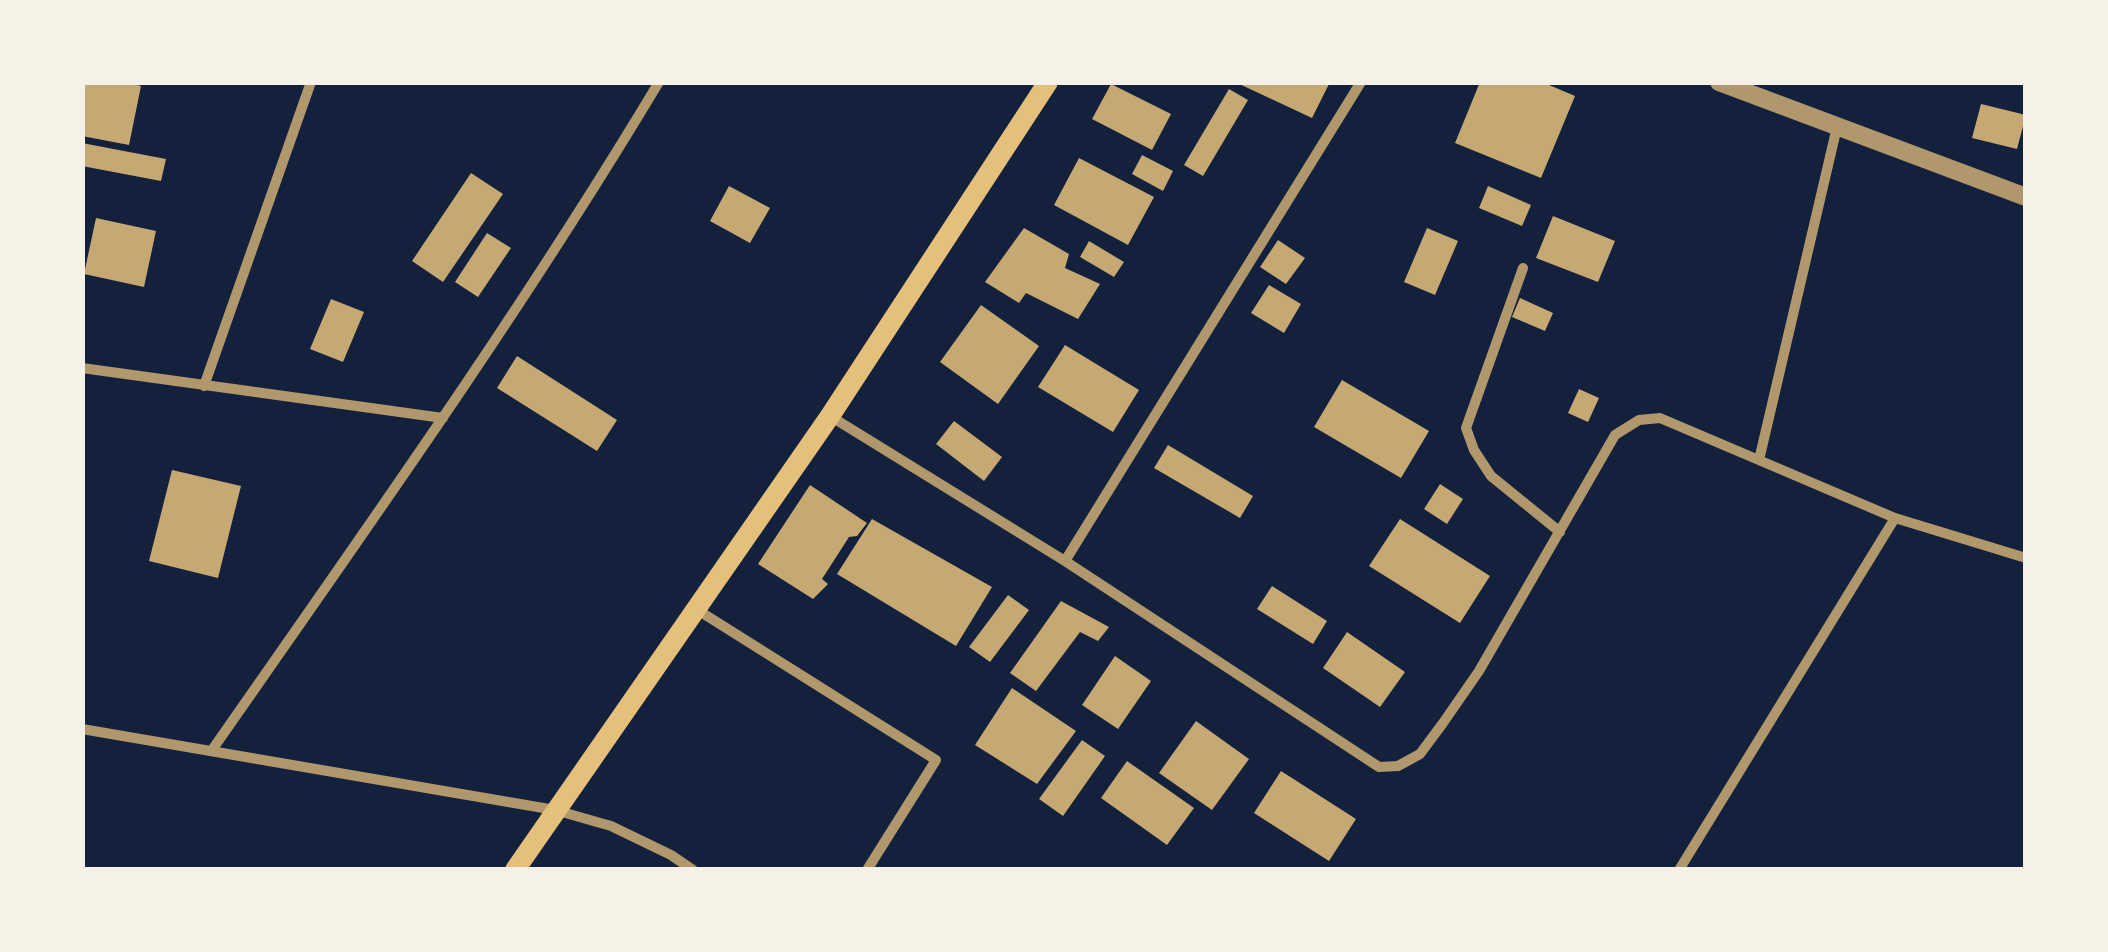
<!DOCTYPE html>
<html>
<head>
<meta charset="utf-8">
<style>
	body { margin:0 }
	#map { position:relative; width:2108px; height:952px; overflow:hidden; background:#14213d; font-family:"Zilla Slab",serif }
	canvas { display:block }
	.frame { position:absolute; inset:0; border:85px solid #f6f1e7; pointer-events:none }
</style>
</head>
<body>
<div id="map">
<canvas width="2108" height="952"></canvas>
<div class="frame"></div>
</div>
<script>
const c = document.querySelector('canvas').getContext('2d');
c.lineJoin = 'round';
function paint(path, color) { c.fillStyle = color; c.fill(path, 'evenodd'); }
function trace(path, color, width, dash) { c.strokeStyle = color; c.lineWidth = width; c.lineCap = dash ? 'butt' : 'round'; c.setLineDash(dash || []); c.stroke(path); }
const building = new Path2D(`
	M 82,82 L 125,82 L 141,86 L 129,145 L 82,136 Z
	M 1235,82 L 1330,82 L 1312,118 Z
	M 1480,82 L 1542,82 L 1575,96 L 1541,178 L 1455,143 Z
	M 1111,84 L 1171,114 L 1152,150 L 1092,119 Z
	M 1229,89 L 1248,100 L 1203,176 L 1184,165 Z
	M 1981,104 L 2026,115 L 2017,149 L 1972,138 Z
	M 82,143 L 166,159 L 161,181 L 82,166 Z
	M 1142,155 L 1173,171 L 1163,191 L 1132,174 Z
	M 1079,158 L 1154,197 L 1128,245 L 1054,205 Z
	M 471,173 L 503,194 L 443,282 L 412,261 Z
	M 729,186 L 770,208 L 750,243 L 710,221 Z
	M 1488,186 L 1531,205 L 1522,226 L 1479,208 Z
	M 1553,216 L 1615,241 L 1598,282 L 1536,258 Z
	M 96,218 L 156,231 L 144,287 L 84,274 Z
	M 1024,228 L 1069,254 L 1065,268 L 1100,284 L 1078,319 L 1026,293 L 1019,303 L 985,282 Z
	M 1427,228 L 1458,241 L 1435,295 L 1404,282 Z
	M 487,233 L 511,248 L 478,297 L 455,282 Z
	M 1278,240 L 1305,258 L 1286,284 L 1260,267 Z
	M 1089,241 L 1124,262 L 1114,277 L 1080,257 Z
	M 1269,285 L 1301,304 L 1284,333 L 1251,313 Z
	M 1520,298 L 1553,313 L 1545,331 L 1512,317 Z
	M 331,299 L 364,312 L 343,362 L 310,349 Z
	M 981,305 L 1039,346 L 998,404 L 940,362 Z
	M 1065,345 L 1139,390 L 1113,432 L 1038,387 Z
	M 517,356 L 617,420 L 597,451 L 497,388 Z
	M 1342,380 L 1429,431 L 1401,478 L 1314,427 Z
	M 1579,389 L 1599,398 L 1588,422 L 1568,413 Z
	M 954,421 L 1002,457 L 984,481 L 936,444 Z
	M 1168,445 L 1253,496 L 1240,518 L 1154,468 Z
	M 172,470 L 241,486 L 218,578 L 149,561 Z
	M 1440,484 L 1463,499 L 1447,524 L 1424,509 Z
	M 810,485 L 867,523 L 857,536 L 849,537 L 822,579 L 828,584 L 813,599 L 758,564 Z
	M 872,519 L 992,587 L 956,646 L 837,574 Z
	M 1400,519 L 1490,576 L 1460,623 L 1369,566 Z
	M 1272,586 L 1327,621 L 1313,644 L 1257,609 Z
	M 1008,595 L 1029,610 L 990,662 L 969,647 Z
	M 1061,601 L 1109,627 L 1098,641 L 1080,632 L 1036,691 L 1010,673 Z
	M 1347,632 L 1405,672 L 1380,707 L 1323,668 Z
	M 1115,656 L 1151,681 L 1118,729 L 1082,705 Z
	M 1012,688 L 1076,731 L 1037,784 L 975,745 Z
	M 1196,721 L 1249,759 L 1212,810 L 1159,773 Z
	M 1082,740 L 1105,756 L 1063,816 L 1039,799 Z
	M 1127,761 L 1194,808 L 1167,845 L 1101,798 Z
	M 1281,771 L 1356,819 L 1329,861 L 1254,813 Z`);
const minor = new Path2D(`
	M 1523,268 L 1466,428 L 1474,450 L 1491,476 L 1560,532
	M 82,368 L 443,418
	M 204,386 L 311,82
	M 830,416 L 1065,561 L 1379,767 L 1398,766 L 1420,754 L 1443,723 L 1479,671 L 1615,435 L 1639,420 L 1660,418 L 1895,518 L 2026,558
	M 1759,460 L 1837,127
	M 1065,561 L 1361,82
	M 696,609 L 936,760 L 867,870
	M 82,729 L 555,810 L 611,826 L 671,855 L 693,870
	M 212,750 C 365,531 521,312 659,82
	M 1679,870 L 1895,518`);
const tertiary = new Path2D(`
	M 1719,82 L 2026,197`);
const secondary = new Path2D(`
	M 515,870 L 830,416 L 1048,82`);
paint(building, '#c6a872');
trace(minor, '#b1986c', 10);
trace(tertiary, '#b1986c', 18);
trace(secondary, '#e5c07b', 20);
</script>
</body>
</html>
